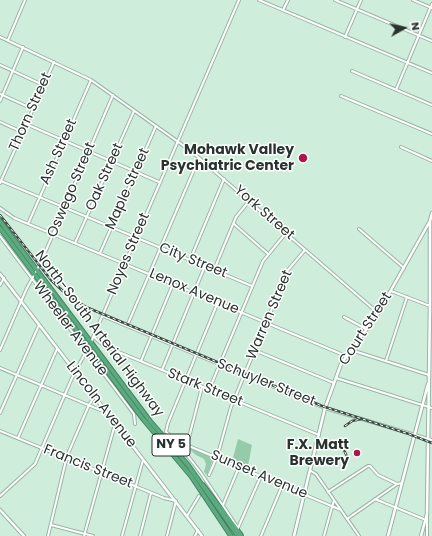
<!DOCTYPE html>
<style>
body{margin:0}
#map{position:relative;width:432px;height:536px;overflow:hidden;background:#cfeddb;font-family:Poppins,sans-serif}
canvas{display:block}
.north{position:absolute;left:384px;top:8px;width:40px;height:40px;-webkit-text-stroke:3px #fff;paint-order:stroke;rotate:82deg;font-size:11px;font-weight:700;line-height:16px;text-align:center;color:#27332c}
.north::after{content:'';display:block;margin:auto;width:14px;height:18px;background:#27332c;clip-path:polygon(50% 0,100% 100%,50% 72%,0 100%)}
</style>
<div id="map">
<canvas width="432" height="536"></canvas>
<div class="north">N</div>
</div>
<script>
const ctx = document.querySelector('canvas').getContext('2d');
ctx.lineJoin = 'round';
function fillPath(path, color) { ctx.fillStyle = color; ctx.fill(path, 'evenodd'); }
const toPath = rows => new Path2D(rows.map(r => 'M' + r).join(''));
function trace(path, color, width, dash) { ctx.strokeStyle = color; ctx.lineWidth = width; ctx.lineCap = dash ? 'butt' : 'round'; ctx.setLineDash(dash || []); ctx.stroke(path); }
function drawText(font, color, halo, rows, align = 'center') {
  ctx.font = font + ' Poppins,sans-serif'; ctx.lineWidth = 3; ctx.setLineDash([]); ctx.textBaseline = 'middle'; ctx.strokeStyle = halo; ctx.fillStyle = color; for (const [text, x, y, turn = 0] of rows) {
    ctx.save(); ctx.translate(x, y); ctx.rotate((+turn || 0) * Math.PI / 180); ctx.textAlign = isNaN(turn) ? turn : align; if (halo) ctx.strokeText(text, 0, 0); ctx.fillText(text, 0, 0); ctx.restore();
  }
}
const green = toPath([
 [238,439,252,445,248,466,232,462],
 [189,447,214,457,207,475,204,472,206,464,204,459,196,455,188,448]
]);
const street = toPath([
 [259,0,432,73],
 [335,0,432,41],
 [413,0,432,8],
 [283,10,288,0],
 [0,37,91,80,191,151,378,313],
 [345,37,361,0],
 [8,40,25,0],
 [0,65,43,85],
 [352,71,432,105],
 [396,90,432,4],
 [0,94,33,109],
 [341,96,432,134],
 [0,101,23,47],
 [0,122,22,132],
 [26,124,159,182],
 [401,147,432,161],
 [1,181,252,286],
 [0,183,54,62],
 [0,208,14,218,346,356],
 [28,224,91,80],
 [234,224,267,253],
 [359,229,404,268],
 [0,236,134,414,135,424],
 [75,243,134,111],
 [100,253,156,126],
 [190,260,224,179],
 [214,270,236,217,249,201],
 [0,285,4,278],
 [391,291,430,306],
 [218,302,168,423,166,432,177,441,341,510],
 [103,316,325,408,432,440],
 [344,317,366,329],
 [127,326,199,158],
 [94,337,104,346,319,435],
 [91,342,239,0],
 [0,350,26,290,41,262,113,95],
 [254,350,334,383],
 [351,350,429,375],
 [141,361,173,284],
 [386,361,407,297],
 [0,368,105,412],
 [162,370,205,266],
 [336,378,432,408],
 [209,390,263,261,286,233],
 [0,413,39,325],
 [0,431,164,498,176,501,167,536],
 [18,438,57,349],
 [177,442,201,473,238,528],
 [187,445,202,387],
 [311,471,316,474,359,536],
 [209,475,218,454,231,407,288,270,305,250],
 [328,492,368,466,370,466,378,475,397,484],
 [0,496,35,464,72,378,89,346],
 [375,499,426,520],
 [223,505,239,467],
 [187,516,199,496],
 [347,519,397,484,402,483],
 [51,525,93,536],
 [238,528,261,476],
 [48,536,67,456,89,405,94,397],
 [84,536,115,424],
 [122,536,143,460],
 [140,536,151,493],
 [195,536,198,530],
 [261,536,282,486],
 [324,536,334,500],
 [427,536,427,515]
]);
const secondary = toPath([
 [0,274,202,536],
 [0,510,24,536],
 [294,536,325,408,341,364,377,315,430,221],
 [388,536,428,384],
 [421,536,427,514,430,306,430,221,432,213]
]);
const highway = toPath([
 [0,221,150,421,188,465,238,536],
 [0,228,143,419,191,476,231,536],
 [203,485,241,535]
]);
const rail = toPath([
 [0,215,51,280,66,294,86,307,322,406,409,434,432,443],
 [345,426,352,421,361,419],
 [340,441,348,459]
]);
const markers = [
 [303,158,5,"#ab1749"],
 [357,453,4,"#ab1749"]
];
const shields = [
 [171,445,38]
];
const shieldNames = [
 ["NY 5",171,445]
];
const streetNames = [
 ["Thorn Street",31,112,-66],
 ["Ash Street",59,152,-66],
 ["Oak Street",105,177,-66],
 ["Maple Street",128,189,-66],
 ["Oswego Street",72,190,-67],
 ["York Street",264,213,41],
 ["Noyes Street",129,254,-67],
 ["City Street",193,261,22],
 ["Lenox Avenue",194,292,23],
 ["Warren Street",270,315,-67],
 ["Wheeler Avenue",70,329,53],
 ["Court Street",366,329,-57],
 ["North-South Arterial Highway",99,334,53],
 ["Schuyler Street",266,383,22],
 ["Stark Street",205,388,22],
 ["Lincoln Avenue",101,405,52],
 ["Francis Street",88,467,22],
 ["Sunset Avenue",259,475,23]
];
const poiNames = [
 ["Mohawk Valley",294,150],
 ["Psychiatric Center",294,166],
 ["F.X. Matt",349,445],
 ["Brewery",349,461]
];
fillPath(green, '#95cbab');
trace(street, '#98b5a4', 4);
trace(secondary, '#98b5a4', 4.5);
trace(highway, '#488263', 5.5);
trace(street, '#fff', 2);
trace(secondary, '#fff', 2.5);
trace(highway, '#5aac80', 3.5);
trace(rail, '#3d4c43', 2.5);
trace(rail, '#fff', 1, [3]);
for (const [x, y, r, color] of markers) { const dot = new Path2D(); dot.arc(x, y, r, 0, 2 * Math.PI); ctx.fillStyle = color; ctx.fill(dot); trace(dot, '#fff', 1.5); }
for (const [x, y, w] of shields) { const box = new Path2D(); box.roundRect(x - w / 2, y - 11, w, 22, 3); ctx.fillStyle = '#fff'; ctx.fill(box); trace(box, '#27332c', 1); }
drawText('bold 13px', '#27332c', null, shieldNames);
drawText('14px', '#27332c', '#fff', streetNames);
drawText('bold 14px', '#27332c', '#fff', poiNames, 'right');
</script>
